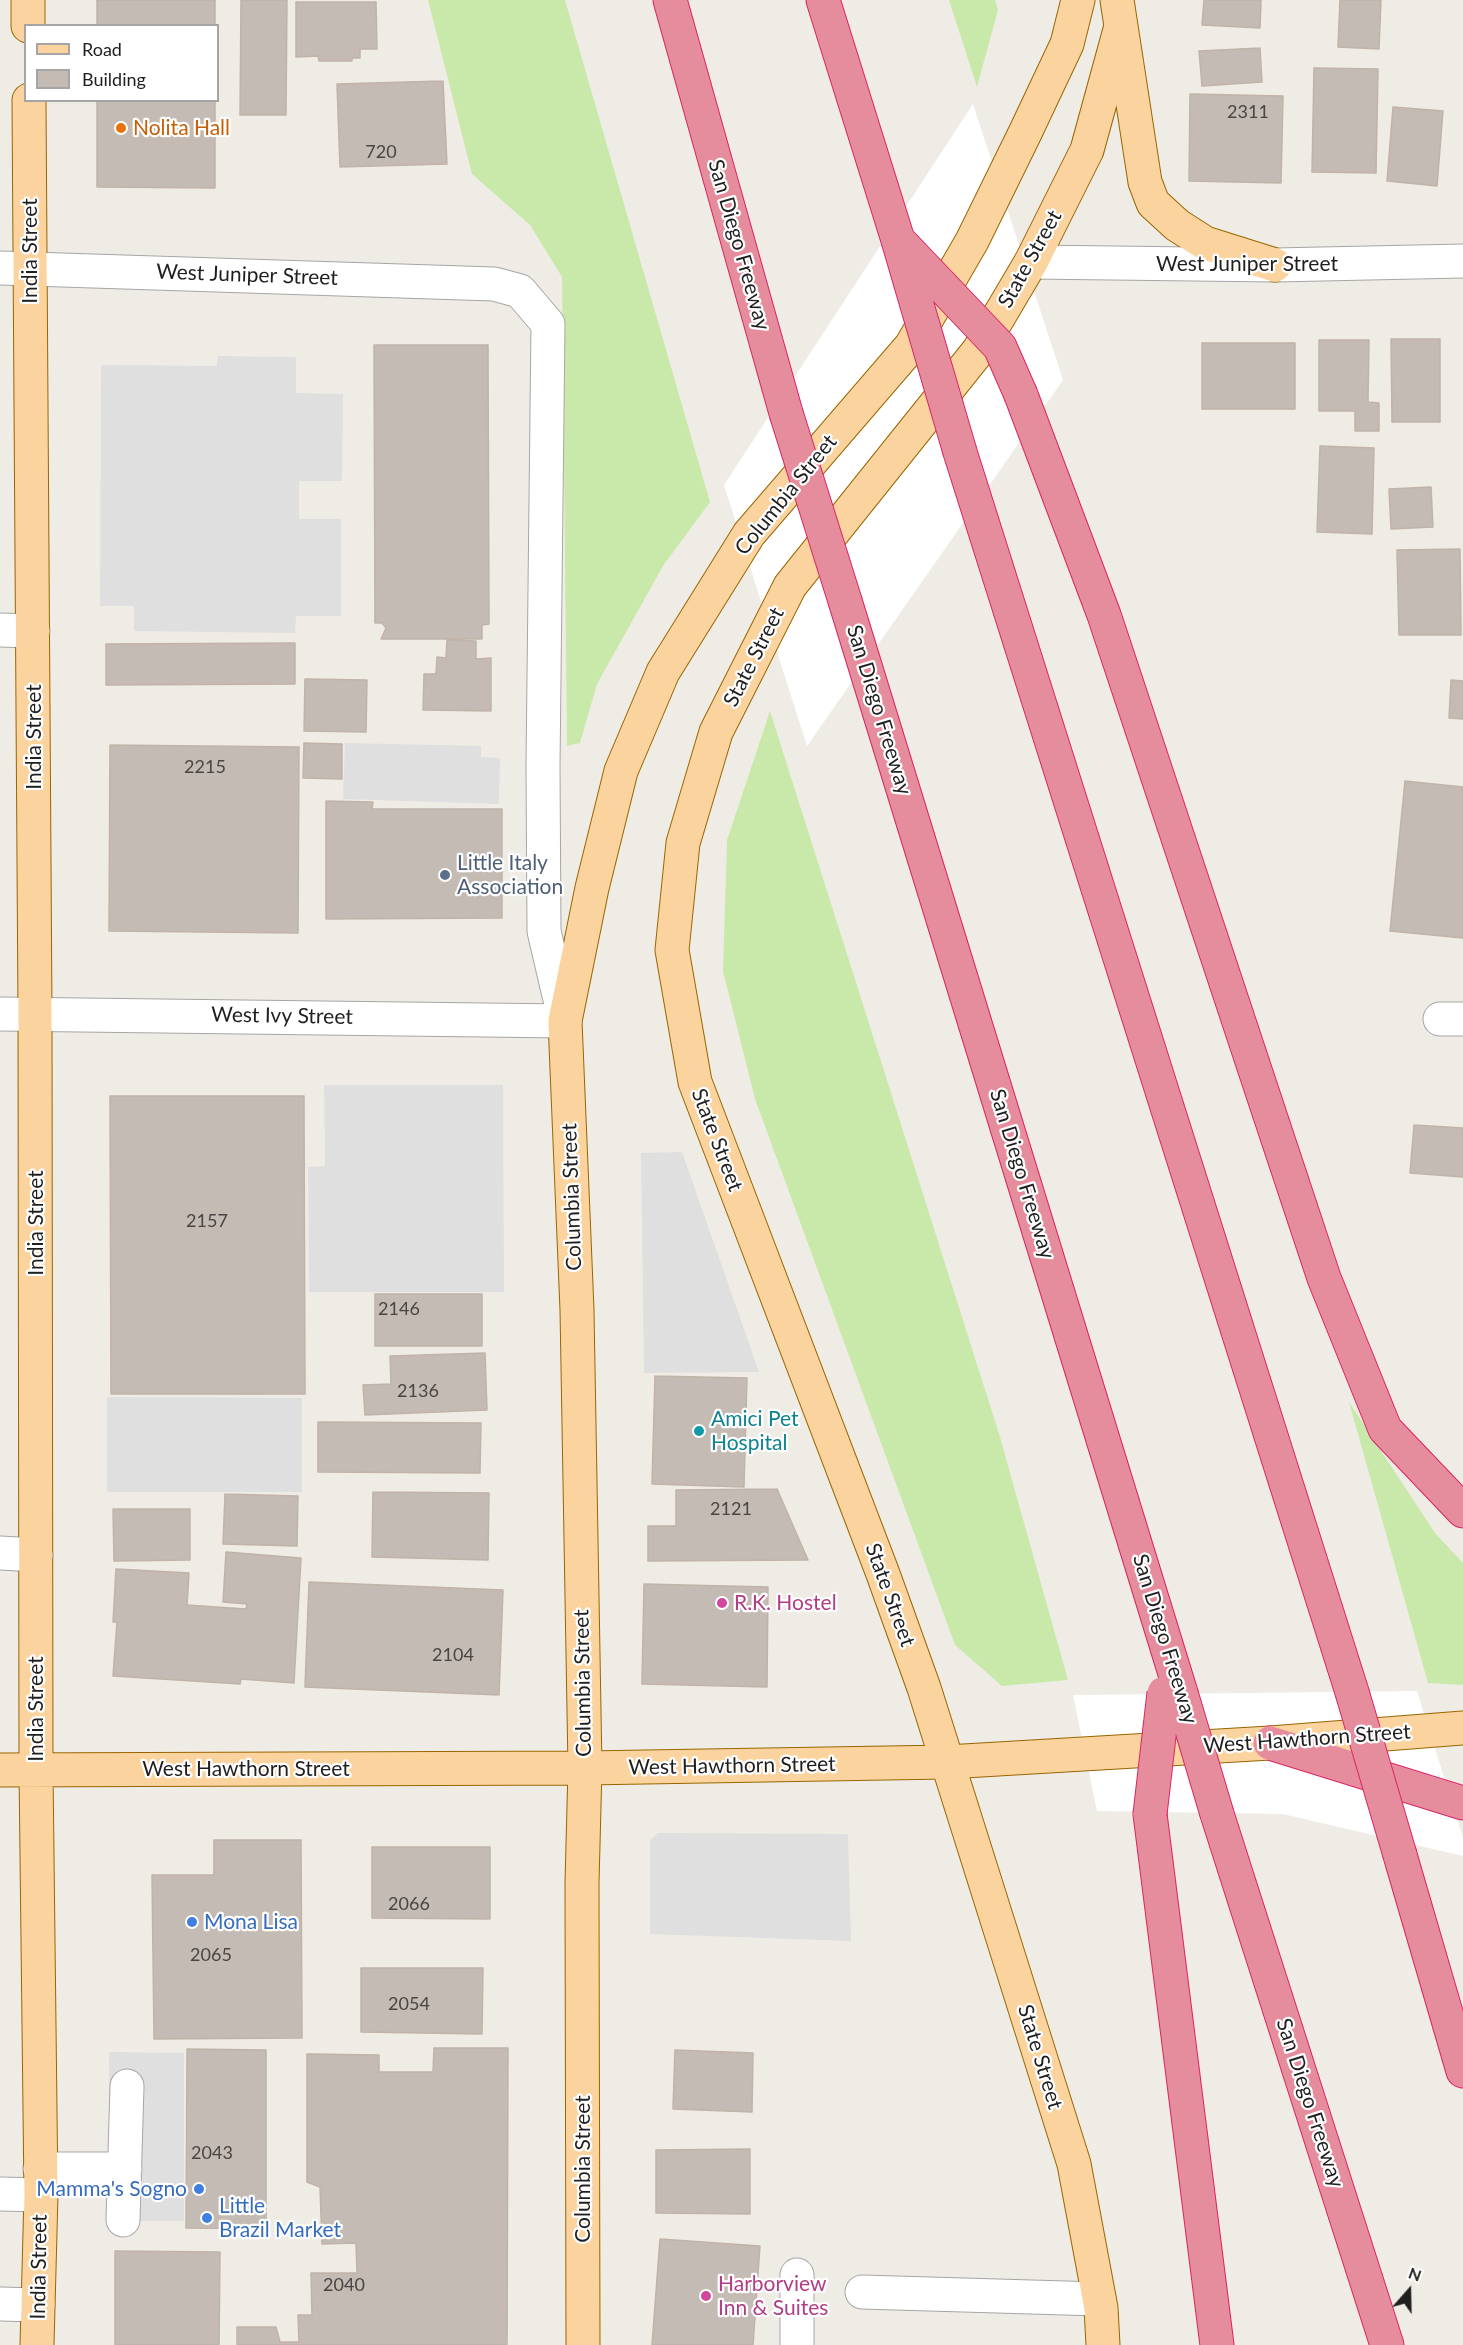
<!DOCTYPE html>
<style>
body{margin:0}
#map{position:relative;width:1463px;height:2345px;overflow:hidden;background:#efece5;font-family:Lato,sans-serif}
canvas{display:block}
.legend{position:absolute;left:24px;top:24px;width:195px;height:78px;box-sizing:border-box;background:#fff;border:2px solid #a5a5a5;margin:0;padding:8px 10px;list-style:none;font-size:18px;color:#1f1f1f}
.legend li{display:flex;align-items:center;gap:12px;height:30px}
.legend b{width:30px;border:2px solid #a5a5a5}
.north{position:absolute;left:1379px;top:2261px;width:60px;height:60px;-webkit-text-stroke:4px #fff;paint-order:stroke;rotate:20deg;font-size:16px;font-weight:700;line-height:24px;text-align:center;color:#1f1f1f}
.north::after{content:'';display:block;margin:auto;width:21px;height:27px;background:#1f1f1f;clip-path:polygon(50% 0,100% 100%,50% 72%,0 100%)}
</style>
<div id="map">
<canvas width="1463" height="2345"></canvas>
<ul class="legend">
<li><b style="height:8px;background:#fbd39e"></b>Road</li>
<li><b style="height:16px;background:#c4bbb4"></b>Building</li>
</ul>
<div class="north">N</div>
</div>
<script>
const ctx = document.querySelector('canvas').getContext('2d');
ctx.lineJoin = 'round';
function fillPath(path, color) { ctx.fillStyle = color; ctx.fill(path, 'evenodd'); }
const toPath = rows => new Path2D(rows.map(r => 'M' + r).join(''));
function trace(path, color, width, dash) { ctx.strokeStyle = color; ctx.lineWidth = width; ctx.lineCap = dash ? 'butt' : 'round'; ctx.setLineDash(dash || []); ctx.stroke(path); }
function drawText(font, color, halo, rows, align = 'center') {
  ctx.font = font + ' Lato,sans-serif'; ctx.lineWidth = 4.5; ctx.setLineDash([]); ctx.textBaseline = 'middle'; ctx.strokeStyle = halo; ctx.fillStyle = color; for (const [text, x, y, turn = 0] of rows) {
    ctx.save(); ctx.translate(x, y); ctx.rotate((+turn || 0) * Math.PI / 180); ctx.textAlign = isNaN(turn) ? turn : align; if (halo) ctx.strokeText(text, 0, 0); ctx.fillText(text, 0, 0); ctx.restore();
  }
}
const grass = toPath([
 [428,0,565,0,710,502,663,566,597,684,580,743,567,746,562,277,530,225,472,174],
 [949,0,995,0,998,10,977,87],
 [770,711,1000,1437,1068,1680,1002,1686,955,1645,755,1099,723,971,727,840],
 [1349,1402,1435,1533,1463,1563,1463,1685,1428,1683]
]);
const parking = toPath([
 [218,356,296,357,296,393,343,394,342,481,299,481,299,519,341,519,341,616,296,616,295,633,134,631,134,606,100,606,101,365,217,366],
 [345,743,481,746,481,757,500,758,499,804,343,799],
 [324,1085,503,1085,504,1292,309,1292,308,1167,325,1166],
 [682,1152,759,1372,644,1373,641,1153],
 [107,1397,302,1398,302,1492,107,1492],
 [658,1833,848,1834,851,1941,650,1934,650,1840],
 [109,2052,184,2053,184,2221,110,2221]
]);
const pier = toPath([
 [973,104,1063,380,807,746,724,485],
 [1417,1691,1463,1838,1463,1856,1283,1814,1097,1811,1073,1695]
]);
const building = toPath([
 [97,0,215,0,215,26,97,26,97,0],
 [241,0,287,0,286,115,240,115,241,0],
 [1204,0,1261,0,1260,28,1202,25,1204,0],
 [1340,0,1381,0,1379,49,1338,47,1340,0],
 [296,2,376,2,377,49,360,49,360,58,352,58,352,61,319,61,318,56,296,57,296,2],
 [1260,48,1262,82,1202,86,1199,51,1260,48],
 [1314,68,1378,69,1376,173,1312,172,1314,68],
 [443,81,447,164,340,167,337,84,443,81],
 [1190,94,1283,96,1281,183,1189,181,1190,94],
 [97,100,215,100,215,188,97,187,97,100],
 [1393,107,1443,111,1437,186,1387,181,1393,107],
 [1391,339,1440,339,1440,422,1392,422,1391,339],
 [1319,340,1369,340,1368,402,1379,403,1379,431,1355,431,1355,411,1319,411,1319,340],
 [1202,343,1295,343,1295,409,1202,409,1202,343],
 [374,345,488,345,489,624,482,625,482,639,381,639,386,628,382,623,375,623,374,345],
 [1320,446,1374,448,1372,534,1317,532,1320,446],
 [1431,487,1433,527,1391,529,1389,489,1431,487],
 [1460,549,1461,635,1399,635,1397,550,1460,549],
 [447,640,476,641,476,659,491,658,491,711,423,710,424,674,436,674,437,657,446,658,447,640],
 [295,643,295,684,106,685,106,644,295,643],
 [305,679,367,680,366,732,304,731,305,679],
 [1451,680,1463,681,1463,719,1449,718,1451,680],
 [304,743,342,744,342,779,303,778,304,743],
 [110,745,299,747,298,933,109,931,110,745],
 [1405,781,1463,787,1463,938,1390,931,1405,781],
 [326,801,373,802,372,809,502,809,502,918,326,919,326,801],
 [110,1096,304,1096,305,1394,111,1394,110,1096],
 [1414,1125,1463,1128,1463,1177,1410,1173,1414,1125],
 [375,1294,482,1294,482,1346,375,1346,375,1294],
 [485,1353,487,1410,365,1415,363,1385,391,1384,390,1356,485,1353],
 [655,1376,747,1378,744,1487,652,1484,655,1376],
 [318,1422,481,1423,480,1473,318,1472,318,1422],
 [777,1489,808,1560,648,1561,648,1526,676,1526,676,1490,777,1489],
 [373,1492,489,1493,488,1560,372,1557,373,1492],
 [225,1494,298,1496,297,1546,223,1544,225,1494],
 [113,1509,190,1509,190,1560,114,1561,113,1509],
 [226,1552,301,1558,294,1683,241,1679,240,1684,113,1676,117,1622,113,1622,116,1569,189,1573,187,1605,246,1609,247,1604,223,1602,226,1552],
 [309,1582,503,1590,499,1695,305,1687,309,1582],
 [644,1584,768,1587,767,1687,642,1684,644,1584],
 [214,1840,301,1840,302,2038,154,2039,152,1875,214,1875,214,1840],
 [372,1847,490,1847,490,1919,372,1918,372,1847],
 [361,1968,483,1968,482,2034,361,2032,361,1968],
 [434,2048,508,2048,507,2345,237,2345,237,2327,276,2327,280,2342,299,2342,298,2315,312,2315,311,2273,357,2273,356,2243,322,2244,320,2187,307,2182,307,2054,379,2055,379,2072,433,2072,434,2048],
 [187,2049,266,2050,266,2229,186,2228,187,2049],
 [675,2050,753,2053,752,2112,673,2109,675,2050],
 [750,2149,750,2214,656,2213,656,2150,750,2149],
 [660,2239,760,2246,753,2345,652,2345,660,2239],
 [115,2251,220,2252,219,2345,115,2345,115,2251]
]);
const minor = toPath([
 [1031,262,1275,265,1463,261],
 [0,268,494,284,520,291,548,324,543,766,544,931,565,1021,0,1014],
 [0,630,33,631],
 [1440,1019,1463,1019],
 [0,1553,36,1555],
 [40,2169,125,2169],
 [0,2194,41,2195],
 [123,2220,127,2086],
 [797,2275,797,2345],
 [862,2292,1099,2299],
 [0,2304,38,2305]
]);
const major = toPath([
 [28,0,28,26],
 [1117,0,1145,182,1153,203,1177,225,1205,243,1275,265],
 [29,100,35,1013,36,1770,41,2195,37,2345],
 [0,1770,585,1768,947,1762,1270,1743,1463,1728],
 [583,2345,582,1883,585,1768,577,1310,565,1021,592,888,621,771,663,672,749,534,911,346,972,241,1025,133,1067,44,1078,0],
 [1103,2345,1101,2308,1074,2164,924,1688,883,1574,695,1082,672,950,683,843,716,732,790,586,979,350,1031,262,1087,150,1121,26]
]);
const highway = toPath([
 [670,0,786,413],
 [823,0,898,240],
 [1021,395,1104,615,1324,1278,1385,1429,1463,1511],
 [960,452,1352,1692],
 [846,604,1181,1693],
 [1270,1743,1463,1803],
 [1150,1814,1217,2345],
 [1217,1814,1387,2345],
 [1400,1855,1463,2071]
]);
const highwayBridge = toPath([
 [898,240,960,452],
 [901,243,1000,347,1021,395],
 [786,413,846,604],
 [1352,1692,1400,1855],
 [1181,1693,1217,1814],
 [1150,1814,1164,1693]
]);
const markers = [
 [121,128,6,"#e8710a"],
 [445,875,6,"#5c6f8a"],
 [699,1431,6,"#0f9aa8"],
 [722,1603,6,"#d1479c"],
 [192,1922,6,"#3f7fe0"],
 [199,2189,6,"#3f7fe0"],
 [207,2218,6,"#3f7fe0"],
 [706,2296,6,"#d1479c"]
];
const numberNames = [
 ["2311",1248,112],
 ["720",381,152],
 ["2215",205,767],
 ["2157",207,1221],
 ["2146",399,1309],
 ["2136",418,1391],
 ["2121",731,1509],
 ["2104",453,1655],
 ["2066",409,1904],
 ["2065",211,1955],
 ["2054",409,2004],
 ["2043",212,2153],
 ["2040",344,2285]
];
const foodNames = [
 ["Nolita Hall",133,128]
];
const streetNames = [
 ["San Diego Freeway",739,245,74],
 ["India Street",30,251,-90],
 ["State Street",1030,259,-61],
 ["West Juniper Street",1247,264],
 ["West Juniper Street",247,275,2],
 ["Columbia Street",786,495,-51],
 ["State Street",754,657,-63],
 ["San Diego Freeway",879,710,73],
 ["India Street",34,737,-90],
 ["West Ivy Street",282,1016,1],
 ["State Street",717,1140,69],
 ["San Diego Freeway",1022,1174,73],
 ["Columbia Street",572,1197,-92],
 ["India Street",36,1223,-90],
 ["State Street",890,1595,70],
 ["San Diego Freeway",1165,1639,73],
 ["Columbia Street",583,1683,-91],
 ["India Street",36,1709,-90],
 ["West Hawthorn Street",1307,1739,-4],
 ["West Hawthorn Street",732,1766,-1],
 ["West Hawthorn Street",246,1769],
 ["State Street",1040,2057,73],
 ["San Diego Freeway",1310,2103,72],
 ["Columbia Street",583,2169,-90],
 ["India Street",39,2267,-89]
];
const serviceNames = [
 ["Little Italy",457,863],
 ["Association",457,887]
];
const cultureNames = [
 ["Amici Pet",711,1419],
 ["Hospital",711,1443]
];
const hotelNames = [
 ["R.K. Hostel",734,1603],
 ["Harborview",718,2284],
 ["Inn & Suites",718,2308]
];
const shopNames = [
 ["Mona Lisa",204,1922],
 ["Mamma's Sogno",187,2189,"right"],
 ["Little",219,2206],
 ["Brazil Market",219,2230]
];
fillPath(grass, '#c9e9ab');
fillPath(parking, '#dfdfdf');
fillPath(pier, '#fff');
fillPath(building, '#c4bbb4');
trace(building, '#c1b3a7', 1.5);
trace(minor, '#a6a6a6', 35);
trace(major, '#986601', 35);
trace(highway, '#da2563', 35);
trace(minor, '#fff', 33);
trace(major, '#fbd39e', 33);
trace(highway, '#e68d9d', 33);
trace(highwayBridge, '#da2563', 35, []);
trace(highwayBridge, '#e68d9d', 33);
for (const [x, y, r, color] of markers) { const dot = new Path2D(); dot.arc(x, y, r, 0, 2 * Math.PI); ctx.fillStyle = color; ctx.fill(dot); trace(dot, '#fff', 2); }
drawText('18px', '#484644', null, numberNames);
drawText('21px', '#c56008', '#fff', foodNames, 'left');
drawText('21px', '#1f1f1f', '#fff', streetNames);
drawText('21px', '#4e5e75', '#fff', serviceNames, 'left');
drawText('21px', '#0d838f', '#fff', cultureNames, 'left');
drawText('21px', '#b23c85', '#fff', hotelNames, 'left');
drawText('21px', '#366cbe', '#fff', shopNames, 'left');
</script>
